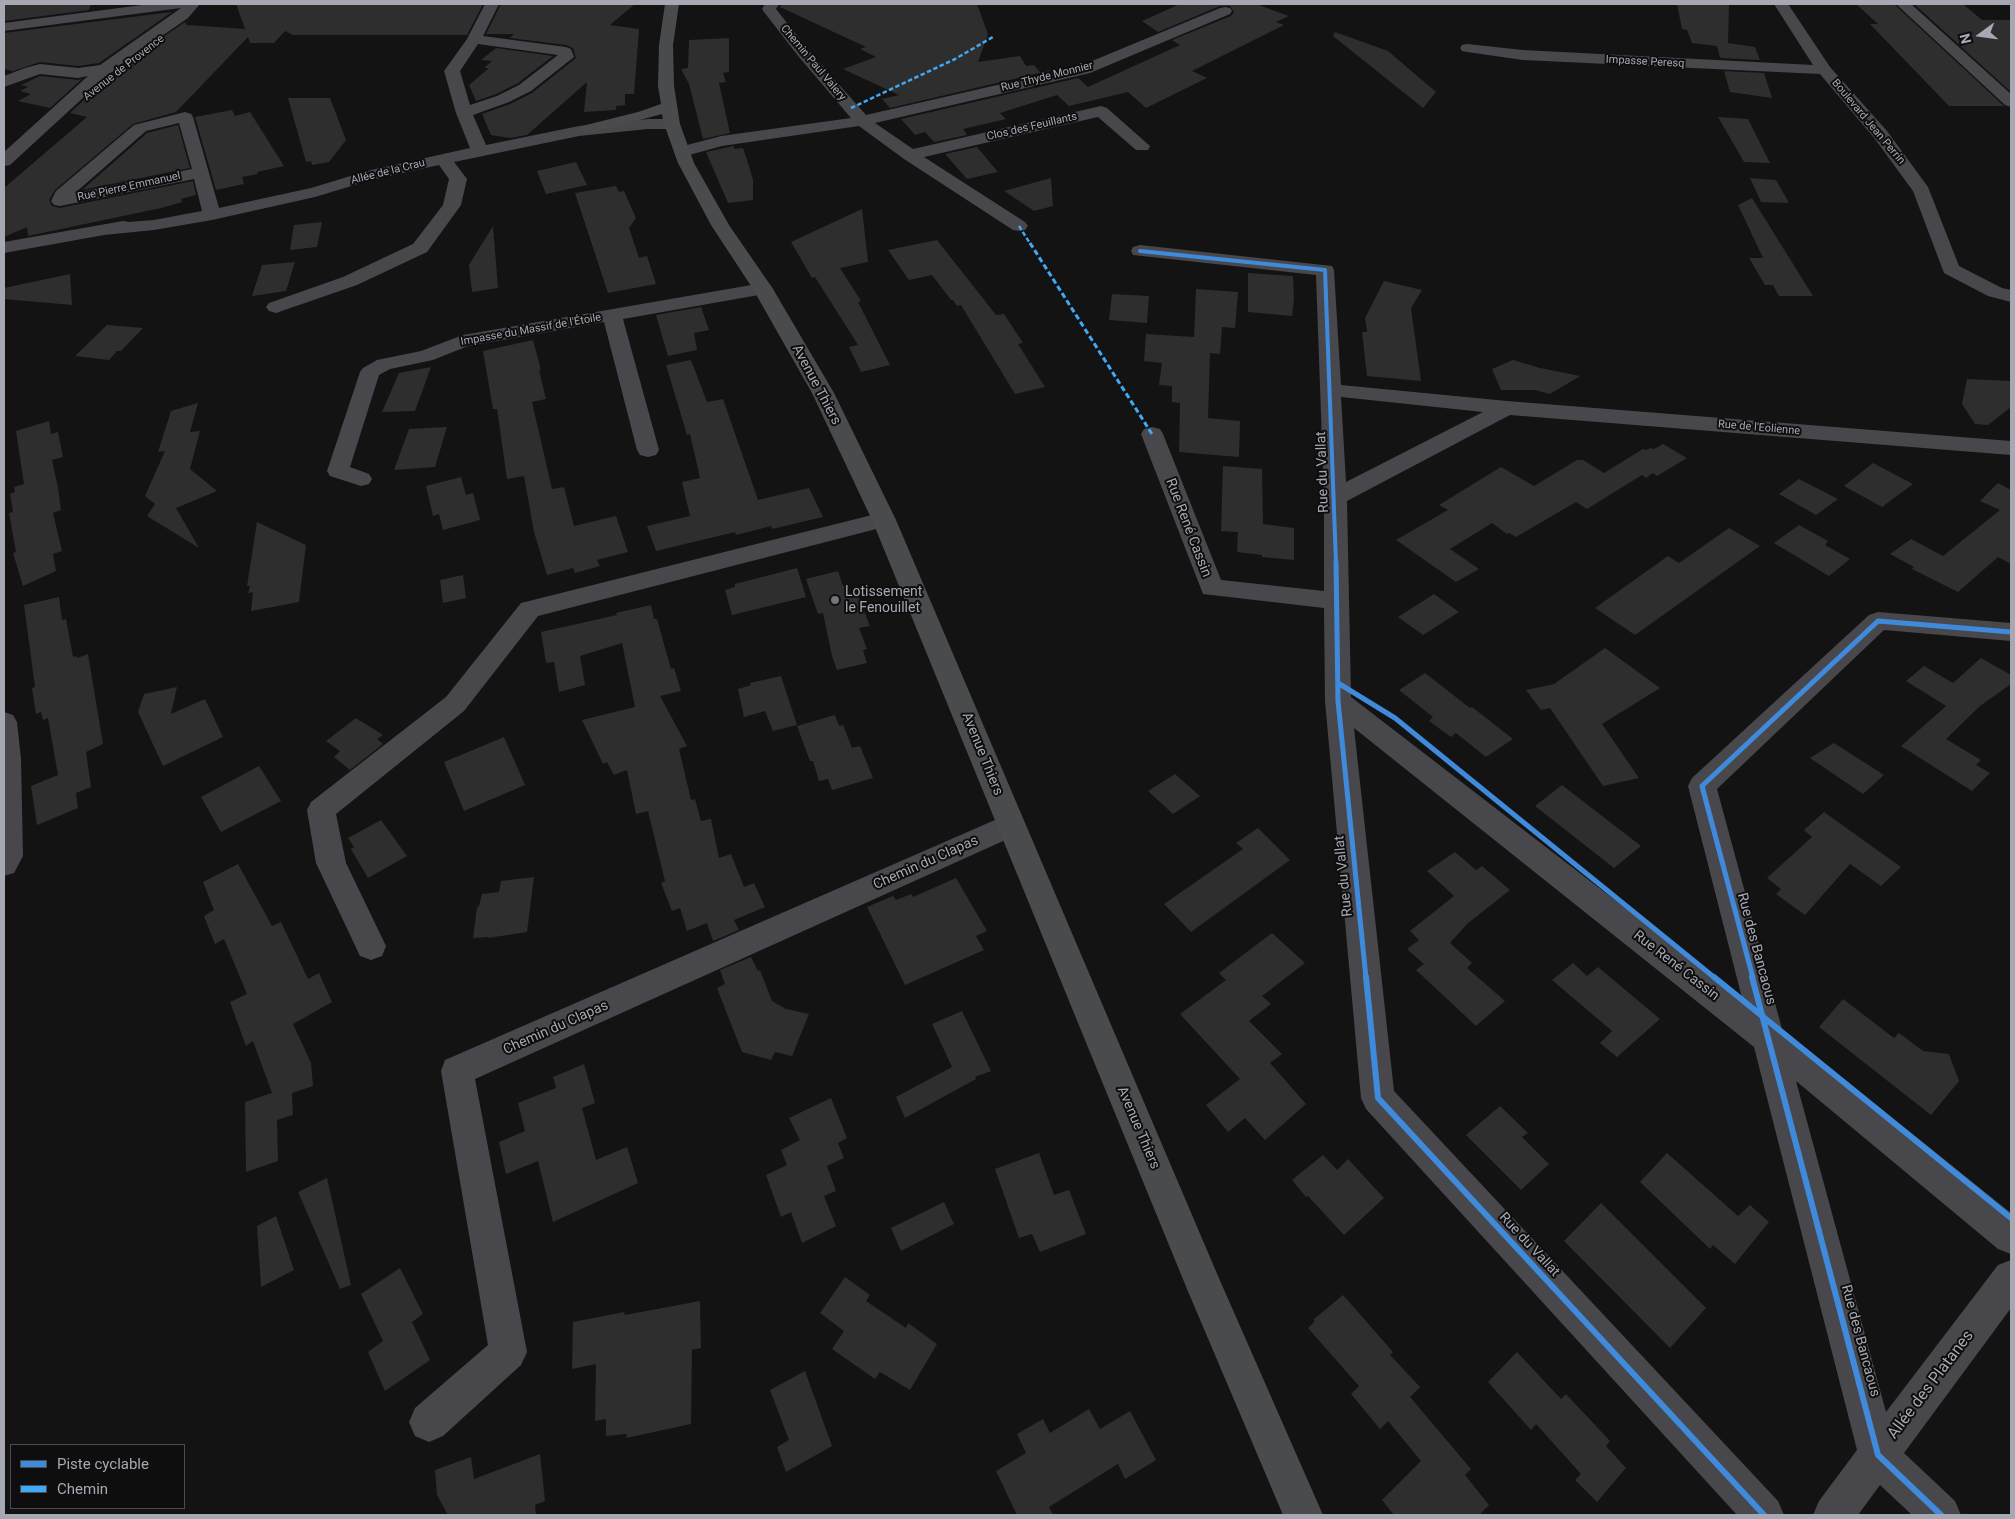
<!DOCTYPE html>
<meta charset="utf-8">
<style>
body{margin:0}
#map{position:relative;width:2015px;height:1519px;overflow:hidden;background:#131313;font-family:Roboto,sans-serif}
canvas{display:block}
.frame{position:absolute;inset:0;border:5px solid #a6a9b3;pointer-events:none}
.legend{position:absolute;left:10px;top:1444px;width:175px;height:65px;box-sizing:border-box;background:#0e0e0f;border:1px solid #4b4c51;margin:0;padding:6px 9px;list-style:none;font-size:15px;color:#a6a9b3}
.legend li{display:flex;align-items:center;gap:10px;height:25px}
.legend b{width:25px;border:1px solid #4b4c51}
.north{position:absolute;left:1955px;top:10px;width:50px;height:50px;-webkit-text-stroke:4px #0e0e0f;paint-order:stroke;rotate:256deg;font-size:14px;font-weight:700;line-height:20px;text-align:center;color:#a6a9b3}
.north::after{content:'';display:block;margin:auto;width:18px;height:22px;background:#a6a9b3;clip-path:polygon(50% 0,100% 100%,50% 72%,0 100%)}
</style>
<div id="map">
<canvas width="2015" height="1519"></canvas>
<div class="frame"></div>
<ul class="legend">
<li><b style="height:6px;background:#408adc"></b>Piste cyclable</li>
<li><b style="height:6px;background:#3fa9f5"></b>Chemin</li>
</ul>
<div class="north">N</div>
</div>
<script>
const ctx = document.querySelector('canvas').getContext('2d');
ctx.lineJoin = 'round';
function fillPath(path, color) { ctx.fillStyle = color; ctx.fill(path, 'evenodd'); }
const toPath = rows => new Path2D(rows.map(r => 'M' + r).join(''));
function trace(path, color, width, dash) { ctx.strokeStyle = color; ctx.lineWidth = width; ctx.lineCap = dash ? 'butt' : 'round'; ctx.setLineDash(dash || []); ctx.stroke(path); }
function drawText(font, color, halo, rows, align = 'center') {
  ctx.font = font + ' Roboto,sans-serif'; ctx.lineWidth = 4; ctx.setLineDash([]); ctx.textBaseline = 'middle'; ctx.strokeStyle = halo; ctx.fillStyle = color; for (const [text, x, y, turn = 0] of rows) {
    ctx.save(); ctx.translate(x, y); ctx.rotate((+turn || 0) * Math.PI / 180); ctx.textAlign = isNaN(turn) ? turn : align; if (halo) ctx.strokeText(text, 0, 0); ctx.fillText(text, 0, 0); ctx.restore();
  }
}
const building = toPath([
 [4,4,91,4,89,10,4,21],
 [236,4,483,4,467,35,293,35,285,31,274,43,250,43,248,37,176,112,133,124,55,190,49,200,52,206,60,208,193,181,196,195,181,199,182,202,161,208,28,236,27,227,4,237,4,188,87,117,70,113,118,68,185,22,187,25,245,29],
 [501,4,635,4,610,25,639,29,634,94,625,94,625,105,616,106,616,110,584,112,587,82,527,135,510,138,491,135,482,114,510,104,532,93,576,58,573,48,566,45,510,38,514,34,486,34],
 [781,4,977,4,988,34,978,62,1020,56,1026,66,1034,65,1040,72,1065,67,890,108,882,99,899,95,843,69,876,57,860,49,866,47,780,7],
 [1180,4,1256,4,1289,16,1276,22,1284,25,1192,71,1207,78,1146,108,1128,92,1069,106,1057,95,1000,113,1006,119,963,129,967,135,934,142,925,132,915,135,901,119,1078,78,1088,87,1180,45,1172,40,1231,16,1234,12,1230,6,1220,6,1158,32,1142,21],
 [1677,4,1729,4,1728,43,1755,47,1760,60,1720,58,1717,46,1692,43,1687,30,1682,29],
 [1856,4,1894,4,2004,106,1949,106,1870,24,1878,24],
 [1914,4,1963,4,1982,20,2011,20,2011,92],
 [172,12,99,63,78,66,40,62,10,72,12,71,4,69,4,33],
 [1335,32,1388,51,1436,92,1423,108,1333,36],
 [729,38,729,72,723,73,726,82,719,83,730,133,703,139,689,84,681,69,688,68,689,40],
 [496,48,553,56,518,83,496,94,476,101,469,85,489,68,484,68,492,61,481,60],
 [1724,71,1764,73,1772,98,1730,92],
 [40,76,78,80,82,79,50,108,18,101,31,94,20,91,28,87,21,85],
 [288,98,330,98,346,140,329,162,312,165,311,161,306,162],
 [232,110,235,116,250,112,284,166,257,172,258,174,242,177,244,184,216,190,195,117],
 [1718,117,1748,119,1770,163,1744,162],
 [178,125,190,168,82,190,147,133],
 [734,146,734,149,743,148,749,166,753,180,753,200,728,203,706,152],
 [977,147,998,172,967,179,945,154],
 [576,162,587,185,546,194,537,171],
 [1051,178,1053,206,1034,211,1004,191],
 [1750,178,1776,180,1789,203,1761,202],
 [616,186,619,192,624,191,636,218,629,228,639,258,647,256,656,284,608,293,575,193],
 [1752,198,1813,296,1779,296,1773,285,1765,285,1749,258,1763,258,1738,205],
 [862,209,868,262,840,268,861,301,858,302,890,365,861,372,849,347,858,345,815,277,812,278,791,242],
 [322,222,317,247,290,250,294,225],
 [493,226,498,288,472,292,469,265],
 [937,240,996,315,1004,314,1023,343,1018,344,1045,387,1015,394,961,305,957,306,953,300,951,300,932,275,909,280,888,250],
 [295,262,286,291,252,296,262,265],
 [1248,273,1293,276,1294,299,1292,316,1248,312],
 [70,274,72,305,4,299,4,288],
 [1384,281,1422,290,1411,308,1421,381,1367,376,1362,332,1367,332,1365,318],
 [1196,289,1238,292,1235,328,1222,327,1220,354,1210,353,1208,418,1240,421,1239,457,1179,452,1180,403,1172,402,1172,386,1159,385,1162,363,1144,361,1146,334,1194,337],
 [1112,294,1149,296,1147,323,1109,320],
 [701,307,709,330,694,333,697,350,668,356,656,315],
 [107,325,143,328,121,351,117,351,109,360,75,356],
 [533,340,541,370,539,370,546,399,532,402,552,489,564,487,574,526,616,516,628,552,597,560,600,566,575,573,573,568,547,575,534,532,524,476,507,479,497,409,493,409,483,351],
 [691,360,707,402,723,399,758,500,809,488,823,517,772,529,771,526,736,535,735,532,656,551,647,526,690,516,682,482,700,478,690,434,687,435,666,365],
 [1513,360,1540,368,1580,376,1550,394,1535,390,1501,390,1492,369],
 [431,367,415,411,382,412,399,373],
 [1967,379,2011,381,2011,407,1988,425,1975,424,1962,404],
 [198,403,190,432,200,431,190,469,217,491,176,508,199,548,147,516,155,504,145,496,165,451,158,452,171,411],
 [49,421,51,434,58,432,63,457,52,460,58,488,61,510,53,513,62,551,53,554,56,571,23,586,13,553,16,552,9,513,13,512,10,494,15,492,14,487,24,484,16,431],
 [447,427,435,467,394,470,409,429],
 [1663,444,1687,458,1657,476,1653,473,1646,478,1642,475,1587,509,1576,502,1516,537,1509,533,1507,534,1492,523,1450,549,1479,569,1456,582,1396,540,1448,510,1439,505,1501,467,1534,486,1577,460,1583,460,1604,473,1643,449,1646,450,1651,448,1654,449],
 [1873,463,1913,484,1882,507,1844,486],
 [1223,466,1262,469,1263,524,1294,528,1294,560,1262,557,1262,555,1237,552,1238,532,1221,531],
 [461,477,466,495,473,493,480,520,443,530,439,514,433,516,426,486],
 [1799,479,1838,499,1816,515,1779,494],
 [1998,483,2011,490,2011,564,1998,557,1958,592,1912,569,1914,567,1890,554,1911,539,1943,556,2000,510,1980,501],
 [257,522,306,545,299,602,251,611,253,592,248,593,250,586,247,586],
 [1799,525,1828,541,1825,545,1850,559,1829,576,1774,543],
 [1729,528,1760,546,1635,635,1595,608,1668,556,1679,563],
 [797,568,806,597,732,615,725,590,735,587,735,584],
 [838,571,843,586,847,584,850,593,856,591,870,626,859,628,867,649,863,650,867,663,837,670,832,656,823,613,818,614,806,579],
 [463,575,466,598,443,603,440,580],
 [1434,594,1459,612,1423,635,1398,617],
 [59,597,62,620,66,619,73,657,76,656,77,658,88,654,103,744,86,752,91,787,76,793,78,808,37,825,31,786,58,775,48,718,43,720,41,712,36,714,32,688,35,687,24,605],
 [651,605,654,619,657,619,671,669,674,668,681,691,660,696,687,746,679,749,691,800,695,799,701,821,711,819,719,858,731,854,744,887,754,883,765,907,734,920,739,930,713,941,707,923,687,931,680,908,672,911,661,883,665,881,648,811,636,814,627,770,614,775,607,762,603,764,582,720,635,707,622,643,580,656,585,685,559,692,554,662,546,663,541,632,617,615,616,613],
 [1605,648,1660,688,1602,724,1639,778,1603,786,1550,708,1541,710,1526,690,1554,684],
 [1981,658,2011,675,2011,684,1980,706,1946,739,1981,760,1976,765,1990,773,1972,791,1901,746,1946,706,1906,681,1924,666,1953,683],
 [1425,673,1470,708,1472,707,1513,739,1486,757,1456,733,1451,737,1429,721,1433,717,1399,690],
 [781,676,797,725,773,731,765,711,744,717,738,689,751,685,750,683],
 [177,687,171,714,205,699,223,737,163,766,138,712,144,694],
 [835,715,839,726,843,725,852,748,860,746,873,778,832,790,828,779,819,781,813,761,810,761,797,726],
 [356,718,383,735,377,739,383,744,350,770,334,757,340,751,326,741],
 [504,737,525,785,464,811,444,762],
 [1834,743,1884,775,1863,794,1810,758],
 [259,766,281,801,221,832,201,797],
 [1175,774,1200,796,1173,814,1148,791],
 [1562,785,1641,846,1614,868,1535,806],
 [1824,812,1901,867,1881,886,1850,864,1805,915,1776,894,1781,889,1767,878,1812,837,1804,830],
 [381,820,407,856,368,878,351,849,354,847,348,838],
 [1258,828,1290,860,1191,932,1164,904,1243,849,1236,843],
 [1455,852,1476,870,1482,866,1510,890,1467,924,1450,943,1472,963,1467,968,1505,1001,1476,1026,1416,970,1424,964,1407,949,1419,940,1410,931,1454,896,1427,871],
 [238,864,272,926,281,922,308,979,319,973,332,1002,293,1024,311,1063,313,1086,292,1093,293,1115,277,1120,278,1161,246,1172,245,1102,272,1093,253,1041,246,1046,230,1002,247,994,224,939,215,944,204,916,214,910,203,882],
 [534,877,527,932,488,938,488,937,473,938,477,907,479,906,482,894,499,892,501,881],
 [956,878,987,931,976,936,984,950,905,985,867,907,893,896,896,900,911,894,913,897],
 [1272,933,1305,963,1262,996,1271,1004,1249,1021,1282,1054,1270,1063,1306,1104,1265,1140,1245,1118,1228,1132,1206,1105,1240,1079,1180,1014,1226,980,1219,973],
 [751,957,758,971,760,970,772,1001,786,1009,809,1014,792,1056,775,1052,771,1060,742,1052,717,988,725,984,720,970],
 [1573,963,1587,976,1598,967,1660,1019,1617,1057,1600,1043,1612,1031,1552,980],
 [1843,999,1894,1038,1899,1033,1923,1051,1949,1054,1959,1081,1931,1115,1819,1027],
 [962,1011,991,1071,975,1077,976,1079,905,1118,896,1097,952,1067,932,1024],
 [584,1064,595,1103,582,1108,596,1160,627,1147,638,1183,553,1222,538,1161,506,1174,499,1142,525,1131,518,1103,556,1088,553,1077],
 [831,1098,847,1138,838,1143,844,1158,827,1166,836,1191,824,1196,836,1226,802,1243,791,1212,781,1217,766,1175,787,1165,781,1150,800,1140,789,1118],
 [1500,1106,1528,1133,1522,1137,1549,1164,1521,1190,1466,1135],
 [1039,1153,1054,1195,1069,1190,1086,1234,1040,1252,1032,1234,1019,1238,995,1169],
 [1667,1153,1738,1216,1750,1205,1769,1222,1735,1264,1713,1245,1710,1249,1640,1182],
 [1323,1155,1337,1170,1348,1159,1384,1198,1344,1235,1308,1196,1306,1197,1292,1180],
 [327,1178,351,1285,340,1289,298,1192],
 [944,1202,954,1224,901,1251,891,1228],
 [1601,1203,1706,1308,1670,1348,1564,1241],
 [276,1216,294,1270,261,1287,257,1226],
 [400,1268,423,1314,412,1322,430,1360,385,1391,368,1352,383,1341,361,1294],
 [845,1277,870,1295,866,1301,906,1328,908,1323,937,1344,910,1390,880,1372,875,1379,832,1349,844,1331,820,1313],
 [1343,1295,1393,1352,1390,1355,1420,1387,1410,1397,1471,1469,1465,1475,1489,1505,1479,1515,1394,1515,1382,1500,1421,1461,1388,1421,1380,1429,1351,1394,1359,1386,1308,1328,1315,1321,1313,1320],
 [700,1301,701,1348,692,1350,691,1424,626,1438,627,1434,606,1436,606,1419,595,1421,596,1364,572,1369,573,1322,624,1312,625,1315],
 [1517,1352,1561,1399,1566,1394,1610,1441,1606,1446,1626,1468,1597,1502,1575,1480,1581,1474,1536,1424,1531,1430,1488,1382],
 [805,1371,832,1446,786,1472,777,1447,789,1440,770,1390],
 [1089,1409,1100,1429,1130,1411,1156,1460,1125,1479,1118,1464,1049,1507,1053,1515,1017,1515,996,1471,1026,1453,1017,1434,1043,1419,1050,1433],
 [540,1454,545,1501,535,1505,536,1515,448,1515,437,1495,435,1470,471,1457,474,1479]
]);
const minor = toPath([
 [150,4,200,4,188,18,117,67,115,71,110,73,10,165,4,166,4,152,88,76,78,78,40,74,4,87,4,76,25,68,40,64,78,68,100,65,181,8,4,31,4,23,150,4],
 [485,4,499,4,483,36,566,47,571,49,574,57,531,91,509,102,473,115,486,145,579,126,648,119,672,119,678,121,680,124,678,127,672,129,648,129,579,136,454,162,467,179,461,205,427,252,357,285,276,313,269,311,266,307,269,303,343,277,413,244,443,205,449,179,439,165,371,180,315,197,212,220,154,230,104,235,4,253,4,242,123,221,129,222,154,220,202,211,194,179,60,206,54,205,51,201,56,191,134,125,185,112,191,114,193,117,219,208,311,188,367,171,470,148,456,113,444,71,467,39,485,4],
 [478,44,558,55,519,85,497,96,470,105,460,71,478,44],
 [179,123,192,169,75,193,146,131,179,123],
 [765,4,779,4,776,9,809,51,866,115,1080,66,1220,8,1225,7,1230,8,1232,11,1230,14,1090,73,875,123,913,149,1101,106,1107,108,1150,146,1148,150,1136,150,1098,117,924,157,1025,222,1028,226,1025,230,1019,231,1013,230,904,159,859,126,722,146,682,157,676,156,674,152,676,148,721,136,851,118,799,57,764,12,762,9,765,4],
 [1774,4,1788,4,1830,67,1887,131,1928,187,1959,266,2002,288,2011,290,2011,302,1988,296,1944,273,1913,191,1875,139,1820,74,1523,60,1467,52,1462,51,1460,48,1462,45,1467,44,1523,50,1813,65,1774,4],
 [1896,4,1911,4,2011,94,2011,107,2005,105,1896,4],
 [1140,245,1332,266,1334,270,1341,385,1507,401,2011,441,2011,455,1510,415,1347,501,1351,697,1742,998,1688,786,1692,778,1869,615,1878,612,2011,623,2011,641,1884,630,1717,789,1782,1029,2011,1213,2011,1254,1998,1249,1796,1081,1886,1412,1998,1265,2011,1260,2011,1308,1904,1453,1955,1501,1961,1515,1912,1515,1880,1485,1858,1515,1813,1515,1819,1501,1857,1450,1754,1047,1354,728,1394,1091,1778,1501,1784,1515,1737,1515,1366,1109,1361,1098,1325,701,1324,608,1203,594,1141,434,1144,429,1152,427,1160,429,1163,434,1221,580,1324,591,1324,497,1316,275,1133,255,1131,251,1133,247,1140,245],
 [1341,397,1483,412,1346,482,1341,397],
 [763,283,770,285,773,289,770,293,623,319,659,450,656,455,648,457,640,455,637,450,604,322,468,346,433,360,390,369,379,375,350,467,369,474,372,479,369,484,361,486,330,476,327,471,360,372,363,368,377,360,421,351,463,335,763,283],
 [884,512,892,515,896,520,892,525,538,616,464,711,336,814,346,863,386,946,382,956,371,960,360,956,316,863,307,810,311,802,446,697,521,603,884,512],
 [4,712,13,715,17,722,21,759,23,856,14,873,4,876,4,712],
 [1011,813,1021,817,1025,825,1021,833,475,1079,527,1352,521,1365,443,1436,429,1442,415,1436,409,1422,415,1408,488,1345,441,1071,445,1060,1011,813]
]);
const major = toPath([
 [665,4,679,4,673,45,674,86,680,124,694,163,729,225,773,289,834,393,896,520,1218,1276,1323,1515,1283,1515,1187,1289,872,520,812,393,753,289,711,225,678,163,664,124,662,114,588,134,582,132,580,129,582,126,638,112,661,104,658,86,659,45,665,4]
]);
const quietFar1 = toPath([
 [851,108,955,59,993,37],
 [1019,226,1031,245]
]);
const quiet = toPath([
 [1030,243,1152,434]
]);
const cyclewayFar2 = toPath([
 [1140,251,1325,270,1336,563]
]);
const cyclewayFar1 = toPath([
 [1336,562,1338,701,1366,978],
 [1338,683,1395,718,1715,978],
 [1753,978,1702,786,1878,621,2011,632]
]);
const cycleway = toPath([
 [1366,977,1378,1098,1764,1515],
 [1714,977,2011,1218],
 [1752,977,1878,1455,1941,1515]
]);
const markers = [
 [835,600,5,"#73747b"]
];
const farStreetnames = [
 ["Impasse Peresq",1645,62,3],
 ["Chemin Paul Valery",813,63,50],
 ["Avenue de Provence",124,68,-38],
 ["Rue Thyde Monnier",1047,77,-14],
 ["Boulevard Jean Perrin",1868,122,50],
 ["Clos des Feuillants",1032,127,-13],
 ["Allée de la Crau",388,172,-14],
 ["Rue Pierre Emmanuel",129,187,-12],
 ["Impasse du Massif de l'Étoile",531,330,-10],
 ["Rue de l'Eolienne",1759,428,5]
];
const streetNames = [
 ["Avenue Thiers",816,385,62],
 ["Rue du Vallat",1323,472,-92],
 ["Rue René Cassin",1188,528,69],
 ["Avenue Thiers",982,754,68],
 ["Chemin du Clapas",926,863,-24],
 ["Rue du Vallat",1344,876,-96],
 ["Rue des Bancaous",1756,949,75],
 ["Rue René Cassin",1676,966,38],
 ["Chemin du Clapas",556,1028,-24],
 ["Avenue Thiers",1138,1128,67],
 ["Rue du Vallat",1529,1245,47],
 ["Rue des Bancaous",1860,1341,75]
];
const poiNames = [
 ["Lotissement",845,592],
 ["le Fenouillet",845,608]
];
const nearStreetnames = [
 ["Allée des Platanes",1931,1385,-53]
];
fillPath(building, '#2e2e2e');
fillPath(minor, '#48484c');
fillPath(major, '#4a4b4d');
trace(quietFar1, '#3fa9f5', 2.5, [4.5, 2.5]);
trace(quiet, '#3fa9f5', 3, [5.5, 3]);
trace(cyclewayFar2, '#408adc', 4);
trace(cyclewayFar1, '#408adc', 5);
trace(cycleway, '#408adc', 6);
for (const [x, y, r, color] of markers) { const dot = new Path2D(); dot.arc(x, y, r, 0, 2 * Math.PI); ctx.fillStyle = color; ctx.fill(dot); trace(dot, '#0e0e0f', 2); }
drawText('11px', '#a6a9b3', '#0e0e0f', farStreetnames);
drawText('14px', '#a6a9b3', '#0e0e0f', streetNames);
drawText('14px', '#a6a9b3', '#0e0e0f', poiNames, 'left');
drawText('16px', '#a6a9b3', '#0e0e0f', nearStreetnames);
</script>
